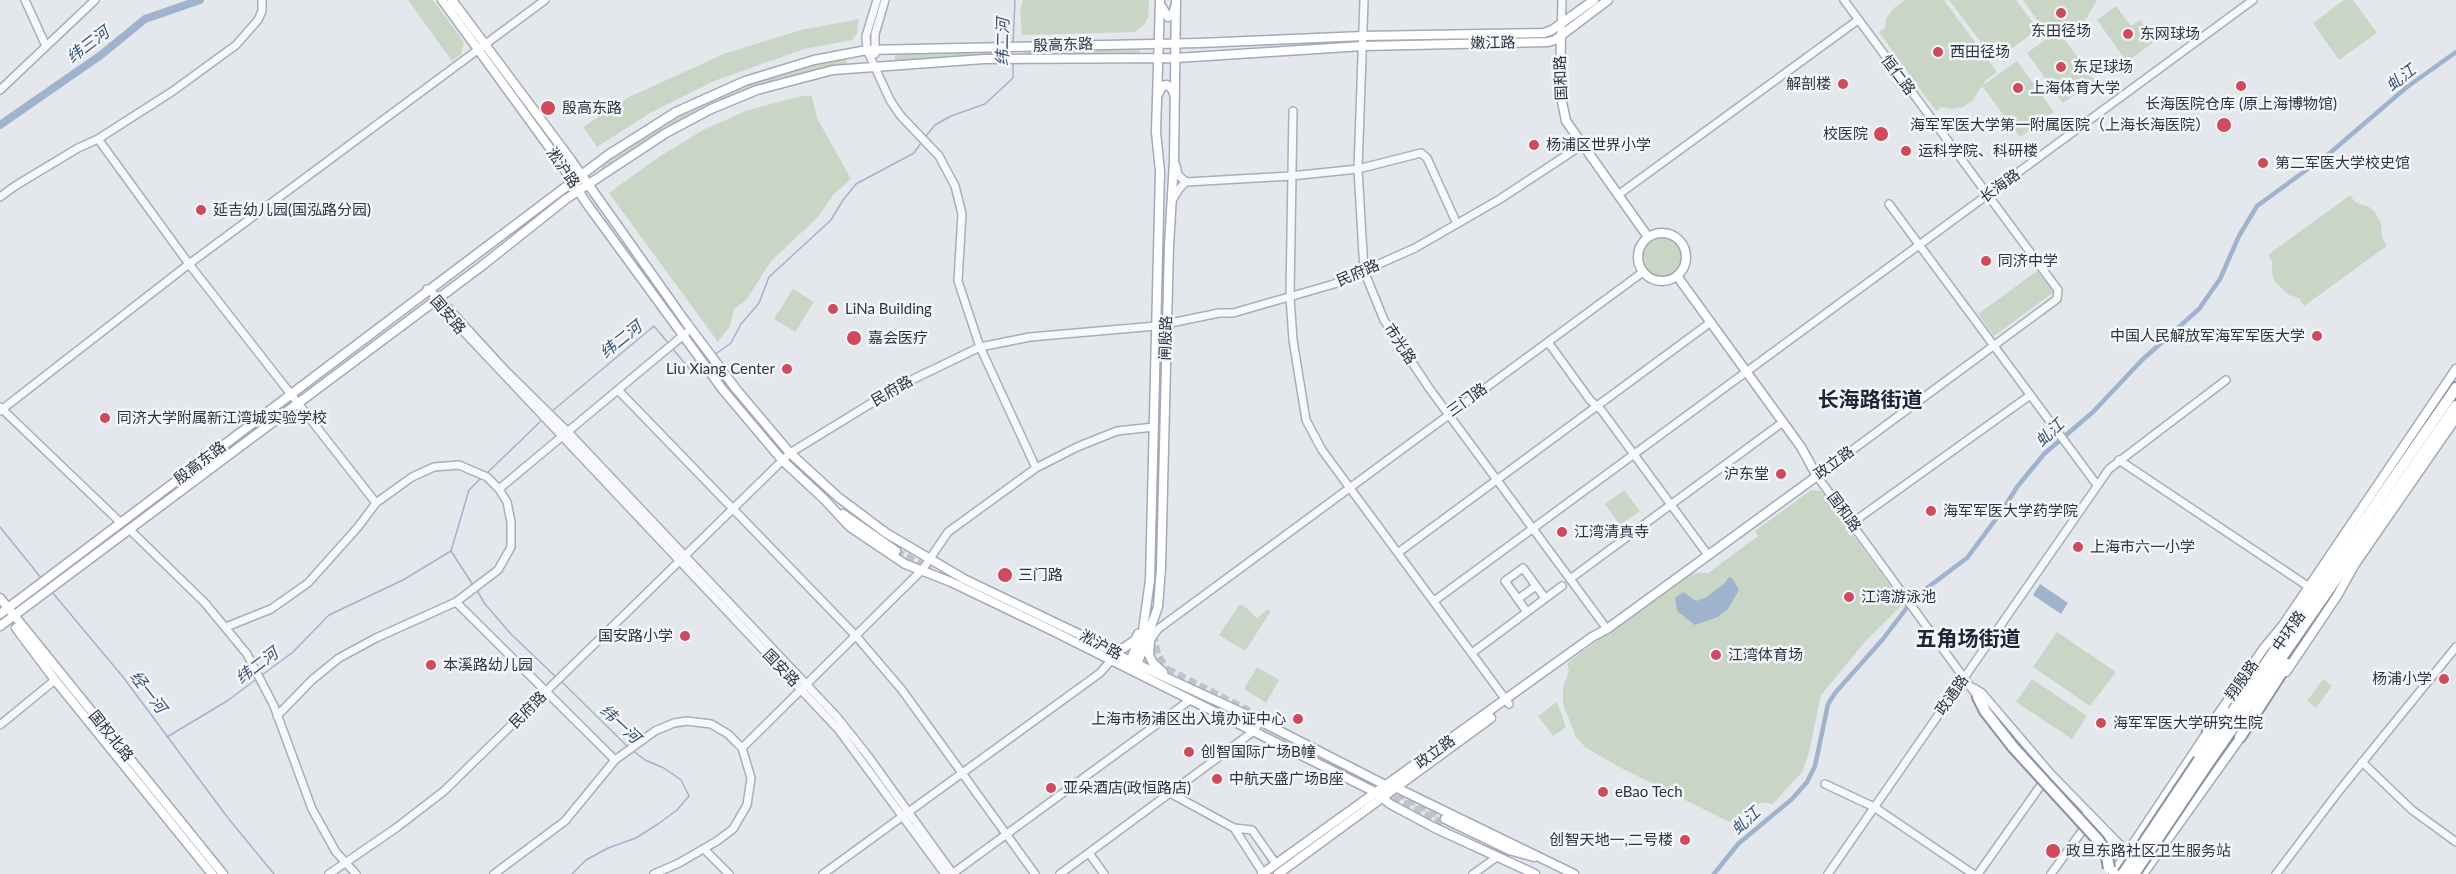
<!DOCTYPE html>
<meta charset="utf-8">
<style>
body{margin:0}
canvas{display:block;background:#e4e7ec}
</style>
<canvas width="2456" height="874"></canvas>
<script>
const ctx = document.querySelector('canvas').getContext('2d');
ctx.lineJoin = 'round';
function fillPath(path, color) { ctx.fillStyle = color; ctx.fill(path, 'evenodd'); }
const toPath = rows => new Path2D(rows.map(r => 'M' + r).join(''));
function trace(path, color, width, dash) { ctx.strokeStyle = color; ctx.lineWidth = width; ctx.lineCap = dash ? 'butt' : 'round'; ctx.setLineDash(dash || []); ctx.stroke(path); }
function drawText(font, color, halo, rows, align = 'center') {
  ctx.font = font + ' Lato,"Noto Sans SC",sans-serif'; ctx.lineWidth = 5; ctx.setLineDash([]); ctx.textBaseline = 'middle'; ctx.strokeStyle = halo; ctx.fillStyle = color; for (const [text, x, y, turn = 0] of rows) {
    ctx.save(); ctx.translate(x, y); ctx.rotate((+turn || 0) * Math.PI / 180); ctx.textAlign = isNaN(turn) ? turn : align; if (halo) ctx.strokeText(text, 0, 0); ctx.fillText(text, 0, 0); ctx.restore();
  }
}
const green = toPath([
 [408,0,433,0,464,42,461,54,452,61],
 [1023,0,1149,0,1148,17,1144,25,1134,32,1022,35,1020,11],
 [1905,0,1944,0,1997,72,1986,80,1982,86,2017,61,2054,112,2020,137,1982,86,1972,101,1963,107,1952,109,1941,107,1936,111,1879,32,1885,28,1886,19,1894,8],
 [1949,0,2016,0,2038,29,1995,61],
 [2023,0,2097,0,2087,18,2081,23,2071,26,2057,27,2047,34],
 [2344,0,2353,0,2377,33,2339,60,2313,23],
 [2116,6,2131,26,2140,20,2155,41,2127,62,2097,20],
 [859,19,857,33,852,40,804,49,714,81,650,113,597,147,583,127,627,98,726,53,801,30],
 [2058,31,2095,81,2063,103,2027,53],
 [1140,47,1140,55,1025,55,1025,51],
 [1003,51,1003,54,895,61,895,54],
 [846,57,847,64,788,77,724,99,689,115,625,155,604,171,601,166,620,152,686,112,739,88,783,72],
 [802,96,812,96,817,118,851,179,834,194,818,217,771,261,747,299,734,309,730,326,718,342,609,193,659,157,703,130,748,110],
 [2350,195,2355,202,2369,207,2375,212,2381,223,2382,238,2387,246,2304,306,2299,298,2289,295,2275,282,2272,273,2272,261,2268,255],
 '1641 257a21 21 0 1 1 42 0a21 21 0 1 1-42 0Z',
 [2037,271,2054,292,1994,336,1978,314],
 [793,289,814,302,795,332,774,319],
 [1624,490,1640,511,1620,525,1605,504],
 [1811,490,1821,491,1903,604,1864,643,1821,695,1809,752,1802,772,1773,804,1762,802,1729,822,1617,766,1585,747,1576,737,1563,704,1563,687,1569,672,1567,663,1685,576,1697,573,1708,573,1758,536,1755,531],
 [1239,605,1243,605,1257,618,1268,609,1271,611,1245,651,1219,635],
 [2057,632,2116,672,2090,706,2033,667],
 [1257,667,1279,680,1266,703,1244,689],
 [2032,679,2087,716,2072,739,2016,702],
 [2323,679,2332,686,2316,708,2307,701],
 [1557,702,1566,727,1553,736,1538,716]
]);
const water = toPath([
 [1729,577,1733,579,1739,590,1728,609,1718,617,1695,625,1677,611,1675,598,1683,592,1696,601,1705,598,1725,583],
 [2040,584,2068,603,2061,614,2033,595]
]);
const stream = toPath([
 [1013,44,1015,0],
 [926,136,935,125,951,116,985,104,1013,78,1013,64],
 [672,348,692,372,701,365],
 [714,355,731,343,741,324,759,303,769,277,831,220,843,200,856,184,914,153,921,143],
 [551,412,654,326,669,344],
 [486,474,543,419],
 [0,527,42,579],
 [451,551,473,585],
 [476,589,485,604,511,634,557,678],
 [52,592,123,677,228,818,274,874],
 [262,675,293,652,329,615,403,580,451,551,469,490,482,477],
 [561,681,628,747],
 [167,737,227,701,258,678],
 [572,874,586,860,608,848,636,838,658,824,677,810,689,796,681,780,664,768,645,760,632,750]
]);
const canal = toPath([
 [1714,874,1738,844,1792,799,1807,782,1815,766,1828,704,1835,693,1883,639,1915,597,1967,558,2002,511,2017,487,2044,454,2093,412,2142,360,2199,309,2220,279,2239,236,2257,206,2331,152,2407,87,2456,52]
]);
const river = toPath([
 [0,125,101,55,145,19,200,0]
]);
const majorTunnel = toPath([
 [896,551,930,570],
 [1150,626,1153,585],
 [1153,634,1157,654,1166,669],
 [1133,658,1170,671,1260,717],
 [1382,792,1443,824],
 [1398,793,1445,819]
]);
const minor = toPath([
 [25,0,46,46],
 [877,0,866,36,867,50,890,100,900,115,939,156,955,186,962,214,958,281,980,347,1036,468],
 [1364,0,1358,169,1364,271,1384,320,1429,388,1607,629],
 [1844,0,2058,290,2057,299,1817,476,1980,700],
 [1561,35,1562,0],
 [875,54,875,34,885,0],
 [0,90,95,0],
 [1293,111,1290,297,1293,340,1306,420,1322,450,1509,704],
 [98,139,189,264,376,503],
 [1176,165,1178,175,1186,182],
 [1618,195,1858,20],
 [0,197,15,186,78,148,98,139,173,91,236,45,258,20,262,11,262,0],
 [1173,199,1179,189,1186,182,1291,176,1358,169,1421,153,1427,158,1457,224],
 [1889,204,2097,485],
 [427,289,438,297,506,371,568,432,837,717,868,756,953,874],
 [433,299,838,729,945,874],
 [1548,342,1590,400,1602,411,1708,555],
 [618,390,856,636,902,690,1035,874],
 [0,407,121,523],
 [0,411,189,264,545,0],
 [2119,460,2309,587],
 [499,489,686,333],
 [1856,520,2029,396],
 [130,530,205,603,247,654,274,706,312,809,336,852,356,874],
 [1399,552,1711,322],
 [1570,579,1783,422],
 [1518,599,1536,586],
 [1434,601,2253,0],
 [456,602,615,760],
 [1527,612,1505,581,1523,568,1545,598],
 [226,627,271,609,308,583,358,527,376,503,412,477,434,467,459,465,487,477,499,489,507,502,511,522,511,547,498,570,456,602,376,638,339,658,312,680,277,716],
 [1149,642,1158,629,1643,272],
 [1472,653,1562,586],
 [1974,688,1982,693,2051,774,2130,855],
 [0,725,55,680],
 [742,748,923,569,948,532,1036,468,1077,447,1117,431,1154,427],
 [2362,762,2412,810,2456,842],
 [1825,784,1874,807,1973,874],
 [1170,793,1234,828,1252,830,1276,864],
 [2083,816,2127,862],
 [1234,828,1263,873],
 [704,849,729,874],
 [1089,853,1104,874],
 [329,874,396,828,444,791,790,453,901,385,980,347,1030,337,1156,326,1219,313,1233,313,1334,284,1415,248,1500,199,1582,145],
 [494,874,565,821,615,760,655,731,674,723,687,721,711,724,728,734,742,748,751,778,747,805,733,829,717,841,679,863,654,874],
 [823,874,1100,673,1113,658],
 [952,874,1190,700],
 [1060,874,1254,731,1260,721],
 [1473,874,1497,857],
 [1828,874,2109,469,2226,380],
 [1978,874,2046,778],
 [2051,874,2087,824],
 [2276,874,2339,791,2456,647]
]);
const major = toPath([
 [442,0,557,158,587,204,723,390,782,460,824,499,850,527,905,564,951,582,1053,631,1377,793,1390,804,1435,828,1535,874],
 [452,0,571,160,685,321,736,389,790,453,838,497,886,533,964,579,1087,638,1130,661,1260,721,1387,786,1397,788,1574,874],
 [1160,4,1168,17,1173,14,1175,7],
 [1561,35,1560,92,1566,121,1648,237],
 [1158,95,1162,86,1167,85,1172,89,1175,96],
 '1638 257a24 24 0 1 1 48 0a24 24 0 1 1-48 0Z',
 [843,514,896,551],
 [0,598,223,874],
 [0,614,608,155,676,112,745,81,814,60,867,50,1200,43,1363,36,1544,33,1552,30,1594,0],
 [0,626,483,265,566,199,666,133,711,109,757,90,833,70,984,59,1176,58,1363,46,1548,42,1555,40,1608,0],
 [16,628,55,680,212,874],
 [1150,642,1149,655,1153,663,1163,672],
 [1110,646,1118,649,1124,648,1135,640,1138,634],
 [1129,664,1143,630,1150,580,1160,171,1156,132,1160,0],
 [1136,668,1158,607,1161,568,1169,246,1174,161,1176,0],
 [2286,672,2337,596,2355,564,2456,418],
 [2217,716,2264,648,2283,625,2456,369],
 [1445,819,1509,850,1534,857],
 [1262,874,1592,637,1607,629,1817,476,1801,447,1677,276],
 [1278,874,1491,718],
 [2113,874,2211,727],
 [2143,874,2243,734]
]);
const highway = toPath([
 [1978,697,1985,711,2013,747],
 [2208,732,2225,712],
 [2240,737,2287,664],
 [2199,760,2456,388],
 [2207,765,2456,406]
]);
const highwayBridge = toPath([
 [2013,747,2098,840,2106,852,2109,868],
 [2123,874,2199,760],
 [2134,874,2207,765]
]);
const markers = [
 [2061,13,6,"#d1495b"],
 [2128,34,6,"#d1495b"],
 [1938,52,6,"#d1495b"],
 [2061,67,6,"#d1495b"],
 [1843,84,6,"#d1495b"],
 [2241,86,6,"#d1495b"],
 [2018,88,6,"#d1495b"],
 [548,108,8,"#d1495b"],
 [2224,125,8,"#d1495b"],
 [1881,134,8,"#d1495b"],
 [1534,145,6,"#d1495b"],
 [1906,151,6,"#d1495b"],
 [2263,163,6,"#d1495b"],
 [201,210,6,"#d1495b"],
 [1986,261,6,"#d1495b"],
 [833,309,6,"#d1495b"],
 [2317,336,6,"#d1495b"],
 [854,338,8,"#d1495b"],
 [787,369,6,"#d1495b"],
 [105,418,6,"#d1495b"],
 [1781,474,6,"#d1495b"],
 [1931,511,6,"#d1495b"],
 [1562,532,6,"#d1495b"],
 [2078,547,6,"#d1495b"],
 [1005,575,8,"#d1495b"],
 [1849,597,6,"#d1495b"],
 [685,636,6,"#d1495b"],
 [1716,655,6,"#d1495b"],
 [431,665,6,"#d1495b"],
 [2444,679,6,"#d1495b"],
 [1298,719,6,"#d1495b"],
 [2101,723,6,"#d1495b"],
 [1189,752,6,"#d1495b"],
 [1217,779,6,"#d1495b"],
 [1051,788,6,"#d1495b"],
 [1603,792,6,"#d1495b"],
 [1685,840,6,"#d1495b"],
 [2053,851,8,"#d1495b"]
];
const poiNames = [
 ["东田径场",2061,31,"center"],
 ["东网球场",2140,34],
 ["西田径场",1950,52],
 ["东足球场",2073,67],
 ["解剖楼",1831,84,"right"],
 ["上海体育大学",2030,88],
 ["长海医院仓库 (原上海博物馆)",2241,104,"center"],
 ["殷高东路",562,108],
 ["海军军医大学第一附属医院（上海长海医院）",2210,125,"right"],
 ["校医院",1868,134,"right"],
 ["杨浦区世界小学",1546,145],
 ["运科学院、科研楼",1918,151],
 ["第二军医大学校史馆",2275,163],
 ["延吉幼儿园(国泓路分园)",213,210],
 ["同济中学",1998,261],
 ["LiNa Building",845,309],
 ["中国人民解放军海军军医大学",2305,336,"right"],
 ["嘉会医疗",868,338],
 ["Liu Xiang Center",775,369,"right"],
 ["同济大学附属新江湾城实验学校",117,418],
 ["沪东堂",1769,474,"right"],
 ["海军军医大学药学院",1943,511],
 ["江湾清真寺",1574,532],
 ["上海市六一小学",2090,547],
 ["三门路",1018,575],
 ["江湾游泳池",1861,597],
 ["国安路小学",673,636,"right"],
 ["江湾体育场",1728,655],
 ["本溪路幼儿园",443,665],
 ["杨浦小学",2432,679,"right"],
 ["上海市杨浦区出入境办证中心",1286,719,"right"],
 ["海军军医大学研究生院",2113,723],
 ["创智国际广场B幢",1201,752],
 ["中航天盛广场B座",1229,779],
 ["亚朵酒店(政恒路店)",1063,788],
 ["eBao Tech",1615,792],
 ["创智天地一,二号楼",1673,840,"right"],
 ["政旦东路社区卫生服务站",2066,851]
];
const streetNames = [
 ["嫩江路",1493,43,-1],
 ["殷高东路",1063,45,-2],
 ["恒仁路",1898,75,53],
 ["国和路",1561,78,-92],
 ["淞沪路",563,168,55],
 ["长海路",2000,186,-36],
 ["民府路",1358,273,-23],
 ["国安路",448,315,50],
 ["闸殷路",1166,338,-88],
 ["市光路",1400,344,57],
 ["民府路",892,391,-30],
 ["三门路",1467,400,-36],
 ["殷高东路",200,463,-37],
 ["政立路",1834,463,-36],
 ["国和路",1844,512,54],
 ["中环路",2289,631,-55],
 ["淞沪路",1101,645,28],
 ["国安路",781,668,46],
 ["翔殷路",2242,680,-55],
 ["政通路",1952,695,-55],
 ["民府路",528,710,-45],
 ["国权北路",111,736,51],
 ["政立路",1435,752,-36]
];
const waterNames = [
 ["纬二河",1003,42,-89],
 ["纬三河",88,45,-37],
 ["虬江",2401,78,-38],
 ["纬二河",621,340,-39],
 ["虬江",2050,433,-44],
 ["纬二河",257,666,-37],
 ["经一河",148,692,52],
 ["纬一河",620,724,43],
 ["虬江",1746,821,-43]
];
const districtNames = [
 ["长海路街道",1870,400],
 ["五角场街道",1968,639]
];
fillPath(green, '#c9d6c5');
fillPath(water, '#9fb4cc');
trace(stream, '#9fb4cc', 1.5);
trace(canal, '#9fb4cc', 4.5);
trace(river, '#9fb4cc', 8);
trace(majorTunnel, '#bfc3cb', 8, [8, 4]);
trace(minor, '#a9aeb7', 10);
trace(major, '#a3abb8', 11);
trace(highway, '#8b94a3', 14);
trace(minor, '#f7f8fa', 7);
trace(major, '#fff', 8);
trace(highway, '#fff', 10);
trace(highwayBridge, '#8b94a3', 14, []);
trace(highwayBridge, '#fff', 10);
for (const [x, y, r, color] of markers) { const dot = new Path2D(); dot.arc(x, y, r, 0, 2 * Math.PI); ctx.fillStyle = color; ctx.fill(dot); trace(dot, '#f4f6f9', 2); }
drawText('15px', '#2b3445', '#f4f6f9', poiNames, 'left');
drawText('15px', '#2b3445', '#f4f6f9', streetNames);
drawText('italic 16px', '#34527a', '#f4f6f9', waterNames);
drawText('bold 21px', '#1d2536', '#f4f6f9', districtNames);
</script>
